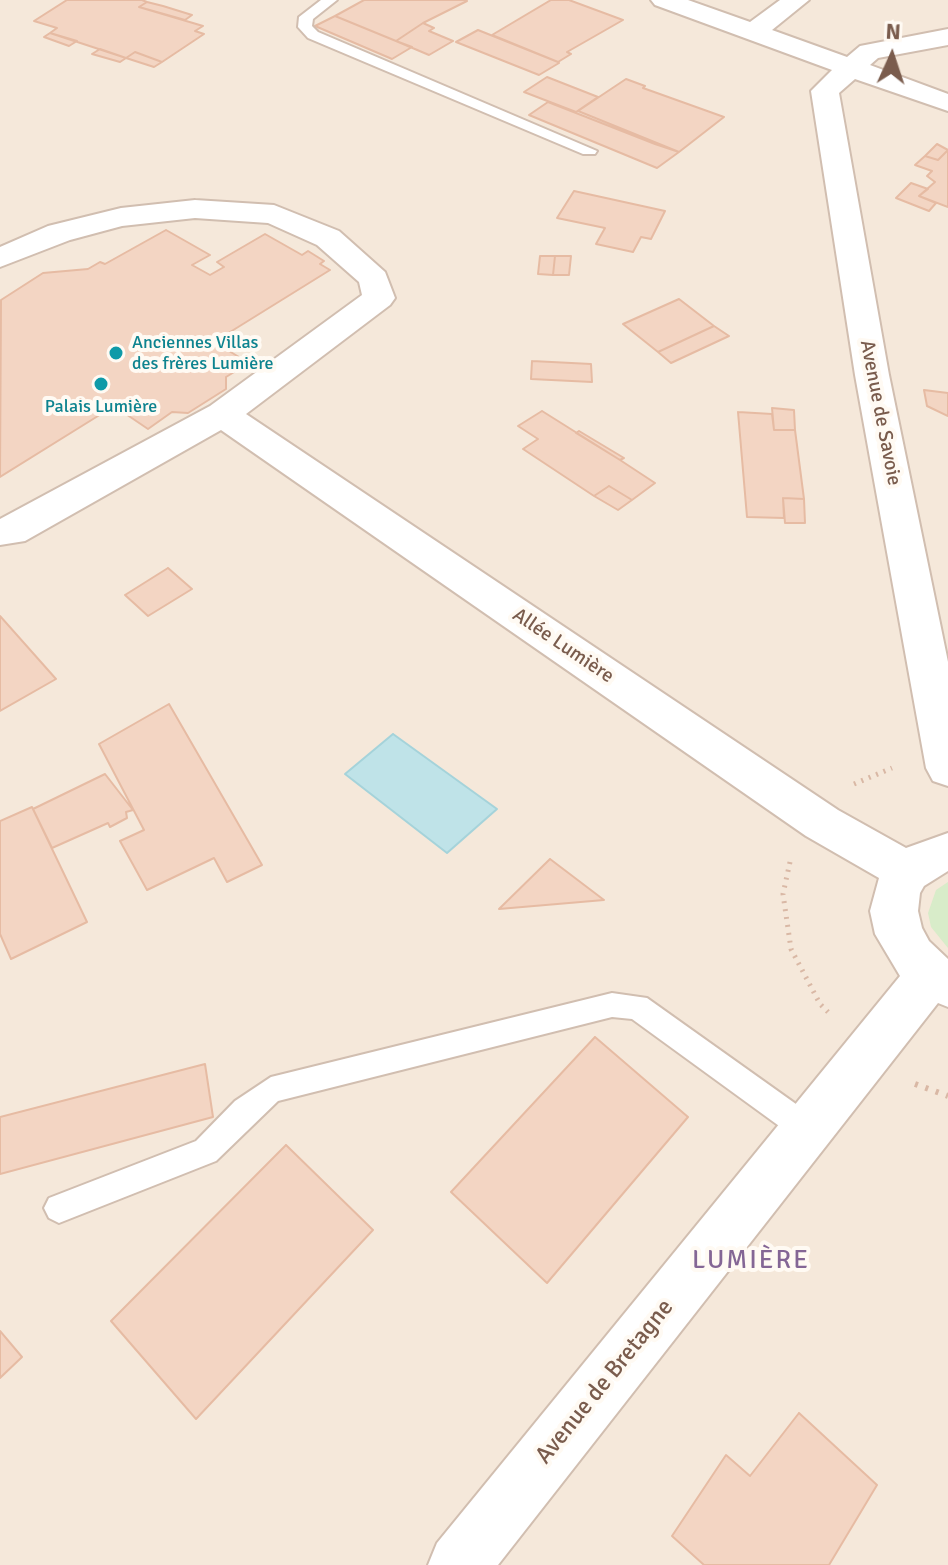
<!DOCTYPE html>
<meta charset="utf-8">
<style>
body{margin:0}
#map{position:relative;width:948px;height:1565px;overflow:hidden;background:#fdf6ec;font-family:Signika,sans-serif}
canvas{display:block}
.north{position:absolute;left:852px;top:16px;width:80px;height:80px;-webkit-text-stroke:6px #fffaf3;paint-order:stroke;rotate:3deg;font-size:22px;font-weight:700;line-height:32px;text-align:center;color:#7a5c4d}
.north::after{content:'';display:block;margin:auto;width:28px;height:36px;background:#7a5c4d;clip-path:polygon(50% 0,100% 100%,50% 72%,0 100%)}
</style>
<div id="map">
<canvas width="948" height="1565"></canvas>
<div class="north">N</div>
</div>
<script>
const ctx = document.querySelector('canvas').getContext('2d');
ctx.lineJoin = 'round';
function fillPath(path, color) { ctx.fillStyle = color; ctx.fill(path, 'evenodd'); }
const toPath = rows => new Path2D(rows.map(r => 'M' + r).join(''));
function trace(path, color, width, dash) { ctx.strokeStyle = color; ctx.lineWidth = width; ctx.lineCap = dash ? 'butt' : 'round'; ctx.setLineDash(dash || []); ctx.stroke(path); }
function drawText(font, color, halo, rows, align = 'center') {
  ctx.font = font + ' Signika,sans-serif'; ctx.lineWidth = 8; ctx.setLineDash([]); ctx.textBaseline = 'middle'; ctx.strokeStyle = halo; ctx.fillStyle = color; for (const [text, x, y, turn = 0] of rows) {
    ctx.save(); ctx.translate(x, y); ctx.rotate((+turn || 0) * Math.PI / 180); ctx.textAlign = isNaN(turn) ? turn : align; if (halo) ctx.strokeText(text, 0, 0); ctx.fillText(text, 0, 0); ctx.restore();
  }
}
const residential = toPath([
 [0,0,948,0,948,1565,0,1565]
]);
const green = toPath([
 [948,882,948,948,931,927,928,913,936,890]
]);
const water = toPath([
 [393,734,497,809,447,853,345,774,393,734]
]);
const building = toPath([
 [67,0,142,0,147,2,139,7,203,26,195,31,204,34,162,62,135,52,126,58,50,33,57,28,34,21,67,0],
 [364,0,466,0,467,1,423,23,396,41,335,16,364,0],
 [551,0,569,0,623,20,567,52,571,54,558,62,492,35,551,0],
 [147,2,163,6,192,15,185,20,139,7,147,2],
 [335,16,396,41,412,47,392,59,315,26,335,16],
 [423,23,434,28,429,31,453,41,429,55,396,41,423,23],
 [478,30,558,62,559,63,539,75,456,42,478,30],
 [50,33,77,41,69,46,44,37,50,33],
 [100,49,126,58,120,62,92,54,100,49],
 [135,52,162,62,154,67,126,58,135,52],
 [547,77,598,97,576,112,524,92,547,77],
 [626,79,645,86,643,88,724,117,679,152,578,111,626,79],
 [548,102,655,144,679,152,657,168,529,115,548,102],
 [937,144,948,150,938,160,925,156,937,144],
 [948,150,948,207,919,196,935,182,927,176,932,171,915,165,925,156,938,160,948,150],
 [911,183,928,189,919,196,936,203,929,211,896,198,911,183],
 [574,191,665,211,651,239,641,237,633,252,596,244,605,228,557,218,574,191],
 [166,230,210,255,192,265,210,275,224,267,217,262,265,234,302,255,308,251,324,261,320,264,330,270,214,342,249,363,226,377,226,389,188,413,172,412,148,429,114,406,0,477,1,300,43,273,88,269,100,262,105,264,166,230],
 [540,256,555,256,553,275,538,274,540,256],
 [555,256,571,256,569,275,553,275,555,256],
 [679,299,714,326,658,352,623,324,679,299],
 [714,326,729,336,671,363,658,352,714,326],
 [532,361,591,364,592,382,531,379,532,361],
 [924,390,948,393,948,416,927,406,924,390],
 [772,408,794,410,795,430,774,430,772,408],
 [542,411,620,460,655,483,632,500,609,486,594,496,523,449,538,439,518,426,542,411],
 [738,412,772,414,774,430,795,430,804,499,783,498,784,518,747,517,738,412],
 [579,431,624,458,620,460,576,433,579,431],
 [609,486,632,500,618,510,594,496,609,486],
 [783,498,804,499,805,523,785,523,783,498],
 [168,568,192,589,148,616,125,595,168,568],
 [0,616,56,679,0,711,0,616],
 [169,704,262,865,227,882,214,858,147,890,120,841,144,830,99,744,169,704],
 [105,774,133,810,126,812,127,818,110,827,108,823,52,848,33,809,105,774],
 [32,807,87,922,11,959,0,934,0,821,32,807],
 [550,859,604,900,499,909,550,859],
 [595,1037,688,1117,547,1283,451,1192,595,1037],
 [205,1064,213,1117,0,1174,0,1117,205,1064],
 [286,1145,373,1230,196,1419,111,1321,286,1145],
 [0,1331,22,1357,0,1378,0,1331],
 [799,1413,877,1485,829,1565,704,1565,672,1536,726,1455,750,1476,799,1413]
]);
const pathFar1 = toPath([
 [854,784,892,768],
 [790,862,783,894,791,949,820,1004,828,1012]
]);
const path = toPath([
 [915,1084,948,1096]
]);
const lane = toPath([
 [321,0,337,0,313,19,312,26,318,32,597,151,595,154,583,154,308,38,298,27,299,17,321,0],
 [612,993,647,998,817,1119,821,1129,817,1139,807,1143,797,1139,632,1019,612,1017,278,1101,216,1161,59,1223,49,1218,44,1208,49,1198,196,1141,235,1101,271,1077,612,993]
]);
const street = toPath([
 [651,0,688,0,750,22,780,0,809,0,772,30,847,57,860,46,948,29,948,45,878,58,870,65,948,94,948,111,855,79,839,93,889,375,948,662,948,786,933,781,926,768,855,375,811,91,832,70,655,5,651,0],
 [195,200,274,205,339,231,385,272,395,298,390,305,246,414,838,810,906,848,948,833,948,871,924,886,920,893,918,911,922,928,929,941,948,959,948,1007,938,1003,498,1565,428,1565,437,1543,900,976,875,934,870,911,879,878,806,836,221,430,25,541,0,545,0,519,210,406,362,295,359,282,317,245,268,223,195,218,122,226,70,240,0,267,0,247,48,226,121,208,195,200]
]);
const markers = [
 [116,353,8,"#0f9aa8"],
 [101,384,8,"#0f9aa8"]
];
const farCulturenames = [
 ["Anciennes Villas",132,343],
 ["des frères Lumière",132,364],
 ["Palais Lumière",101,407,"center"]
];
const streetNames = [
 ["Avenue de Savoie",880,413,79],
 ["Allée Lumière",563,646,34]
];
const nearStreetnames = [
 ["Avenue de Bretagne",605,1382,-51]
];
const nearNeighbourhoodnames = [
 ["LUMIÈRE",751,1261]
];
fillPath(residential, '#f5e8da');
fillPath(green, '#d8ecc9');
fillPath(water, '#bfe3e8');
trace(water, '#a5d3da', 2);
fillPath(building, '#f3d5c3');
trace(building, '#e6bba3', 2);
trace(lane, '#d1beb0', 4);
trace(street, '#d1beb0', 4);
trace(pathFar1, '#d9b8a5', 5, [2, 6]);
trace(path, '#d9b8a5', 6, [3, 8]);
fillPath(lane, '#fff');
fillPath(street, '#fff');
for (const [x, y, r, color] of markers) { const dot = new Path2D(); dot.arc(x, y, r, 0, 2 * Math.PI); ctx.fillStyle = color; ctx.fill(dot); trace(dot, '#fffaf3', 3); }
drawText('18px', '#0d838f', '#fffaf3', farCulturenames, 'left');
drawText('20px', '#7a5c4d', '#fffaf3', streetNames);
drawText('24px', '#7a5c4d', '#fffaf3', nearStreetnames);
ctx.letterSpacing = '2px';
drawText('26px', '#846695', '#fffaf3', nearNeighbourhoodnames);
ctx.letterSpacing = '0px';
</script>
